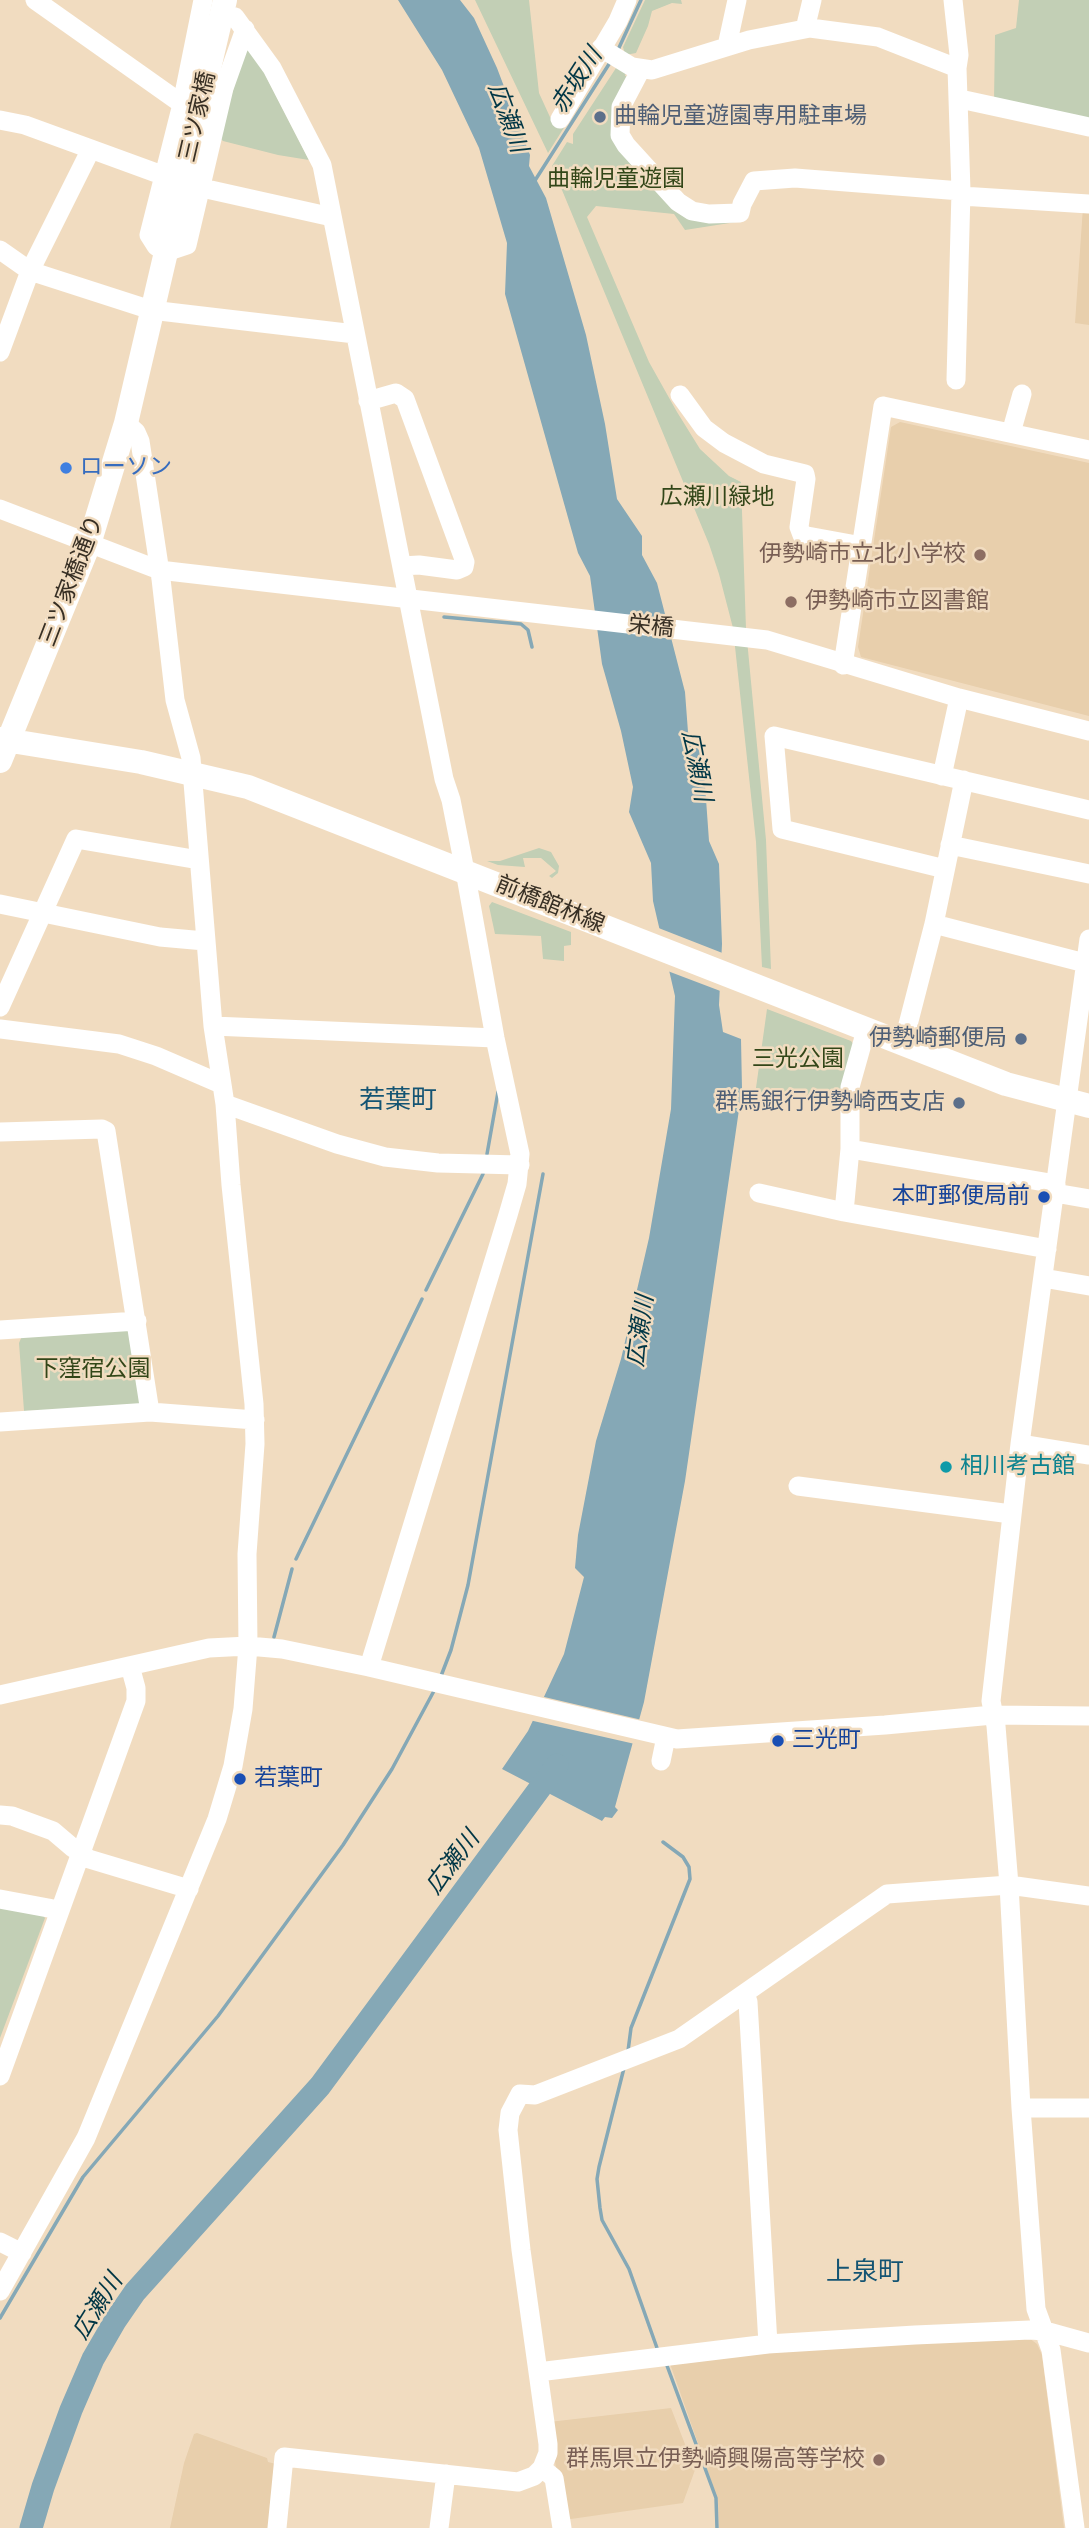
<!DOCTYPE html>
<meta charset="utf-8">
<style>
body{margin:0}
canvas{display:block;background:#f1dcc0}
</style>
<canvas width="1089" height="2528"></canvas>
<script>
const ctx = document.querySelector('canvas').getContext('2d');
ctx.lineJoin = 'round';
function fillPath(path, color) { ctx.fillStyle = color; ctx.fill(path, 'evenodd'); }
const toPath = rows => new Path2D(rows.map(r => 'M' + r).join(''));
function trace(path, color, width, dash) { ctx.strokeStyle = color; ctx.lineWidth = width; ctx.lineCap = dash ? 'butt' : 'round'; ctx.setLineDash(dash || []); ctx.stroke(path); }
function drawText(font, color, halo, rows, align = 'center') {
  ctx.font = font + ' Arial,"Noto Sans JP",sans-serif'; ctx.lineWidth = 5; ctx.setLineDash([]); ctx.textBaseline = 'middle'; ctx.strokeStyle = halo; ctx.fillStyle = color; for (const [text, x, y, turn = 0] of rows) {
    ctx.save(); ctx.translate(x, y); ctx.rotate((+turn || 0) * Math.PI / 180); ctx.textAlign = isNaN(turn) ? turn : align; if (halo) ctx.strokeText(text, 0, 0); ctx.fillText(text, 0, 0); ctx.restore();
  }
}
const built = toPath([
 [1083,207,1089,208,1089,325,1075,323],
 [900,422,1089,463,1089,716,861,657,858,647,891,427],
 [1029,2338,1037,2344,1042,2355,1064,2528,719,2528,718,2500,669,2361,767,2349],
 [671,2408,695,2470,683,2503,564,2520,549,2422],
 [197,2433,267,2458,268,2462,280,2465,273,2528,170,2528,184,2463,194,2434]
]);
const green = toPath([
 [475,0,529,0,539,93,550,117,565,126,548,153],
 [645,0,681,0,682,4,672,3,652,11,648,26,636,53,625,55,623,47],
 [1019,0,1089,0,1089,122,994,101,995,35,1016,28],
 [246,47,251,47,309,160,278,155,223,141,219,137],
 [616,68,626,72,625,76,633,77,614,136,679,211,736,222,685,230,674,214,596,206,587,217,649,362,677,412,700,449,729,476,741,482,746,629,766,840,771,969,762,967,756,842,733,628,719,574,709,544,552,166,567,142,573,144,573,134],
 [539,848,551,852,559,866,558,873,552,878,549,876,556,871,541,858,523,858,525,867,498,865,487,861,500,861],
 [492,902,571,932,571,945,564,946,564,961,543,959,541,936,495,934,489,906],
 [767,1009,851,1041,855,1046,844,1100,755,1095],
 [127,1327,134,1332,140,1406,24,1411,19,1343,22,1336],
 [0,1907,42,1914,45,1918,0,2038]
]);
const water = toPath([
 [398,0,460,0,474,18,497,68,530,155,529,166,546,198,586,335,605,424,617,499,642,536,642,555,657,583,685,692,688,732,703,757,709,841,719,864,722,944,719,1005,723,1032,741,1039,742,1089,685,1481,644,1702,615,1807,618,1810,612,1818,605,1817,602,1821,502,1769,528,1731,564,1654,584,1577,575,1568,578,1535,596,1441,621,1359,649,1238,671,1109,675,996,653,901,651,863,629,812,633,787,621,731,602,664,590,576,578,553,505,294,507,243,479,148,442,70]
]);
const pier = toPath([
 [656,927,725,954,723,992,665,970],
 [540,1696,642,1720,635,1744,529,1720]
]);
const stream = toPath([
 [617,52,641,0],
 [534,182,611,61],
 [444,617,521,624,528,630,532,647],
 [487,1154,498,1092],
 [426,1290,483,1174],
 [296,1559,422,1299],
 [274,1637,292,1569],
 [441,1676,451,1650,468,1585,543,1174],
 [628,2051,631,2028,690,1879,689,1867,683,1857,663,1842],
 [624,2068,599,2167,597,2179,600,2208,602,2220,629,2269,657,2348],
 [0,2318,83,2177,218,2016,343,1845,392,1769,435,1689],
 [666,2363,716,2498,717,2528]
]);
const river = toPath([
 [31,2528,43,2487,71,2410,93,2359,115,2321,135,2292,320,2086,557,1765]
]);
const minor = toPath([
 [35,0,182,104],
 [203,0,182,104,149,235,156,246,166,252,187,245,224,88,245,29],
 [953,0,959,55,957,68,961,191,956,380],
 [235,17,272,68,322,165,444,779,451,800,465,871,495,1038,520,1154,517,1184,508,1215,369,1667],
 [805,29,812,0],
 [727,46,737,0],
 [601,48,632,67,652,70,749,40,810,28,878,37,957,68],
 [641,69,621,107,620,135,626,145,678,202,692,211,709,214,740,213,742,204,754,181,795,178,961,191],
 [960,99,1089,127],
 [560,119,618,21,627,0],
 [0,120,25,125,162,175],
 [202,188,332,217],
 [961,196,1089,204],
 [0,250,30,271,151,310,355,334],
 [0,352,30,271,91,149],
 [680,395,704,428,724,443,764,464,805,474,806,479,799,527,802,535,862,546],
 [368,401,396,393,405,399,465,562,464,567,457,570,419,565,402,566],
 [1011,433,1022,394],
 [0,509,159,570,767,640,959,698,1089,731],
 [843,665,883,406,1089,450],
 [942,776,959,698],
 [950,845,1089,874],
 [945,869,782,829,774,736,1089,810],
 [0,904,160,937,205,941],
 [934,924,1089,964],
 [0,1007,76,839,199,860],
 [213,1026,495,1038],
 [0,1029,119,1044,156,1056,221,1084],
 [903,1044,934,924,964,780],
 [225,1104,337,1144,385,1157,438,1163,520,1165],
 [0,1132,102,1129,106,1131,150,1412],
 [850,1149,1056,1184],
 [759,1193,844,1212,1047,1249],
 [1055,1193,1089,1199],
 [844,1212,850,1149,850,1087,866,1030],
 [1043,1278,1089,1286],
 [0,1330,137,1321],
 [0,1422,150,1412,255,1420],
 [1020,1444,1089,1455],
 [798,1486,1011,1514],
 [0,1695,209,1648,248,1646,282,1649,369,1667,677,1739,885,1725,993,1715,1089,1716],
 [661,1761,666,1737],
 [0,1815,12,1816,53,1831,73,1848,89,1859,189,1889],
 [0,1899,59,1910],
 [745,1993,748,2002,768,2344],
 [0,2076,136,1701,136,1688,130,1666],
 [1021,2108,1089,2108],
 [0,2242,22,2253],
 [0,2291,86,2138,217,1819,233,1766,243,1709,248,1646,247,1554,255,1444,254,1404,231,1185,225,1104,213,1026,191,758,175,700,161,579,140,441,136,432,126,423],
 [538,2372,768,2344,915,2335,1030,2330,1045,2331,1089,2343],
 [542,2468,554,2478,562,2528],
 [277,2528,284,2457,518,2482,534,2476,542,2468,548,2453,548,2444,521,2250,508,2130,510,2113,520,2094,535,2095,679,2039,887,1894,1009,1885,1089,1896],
 [439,2528,446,2474],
 [1075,2528,1051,2350,1036,2309,1021,2108,1009,1885,996,1726,991,1701,1020,1444,1089,939]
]);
const major = toPath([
 [0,739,141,762,248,787,1006,1084,1089,1106],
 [0,761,89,544,111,472,126,423,225,0]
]);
const markers = [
 [600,117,7,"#5c6f8a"],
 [66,468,7,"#3f7fe0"],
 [980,555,7,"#8d6e63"],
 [791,602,7,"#8d6e63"],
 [1021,1039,7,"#5c6f8a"],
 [959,1103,7,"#5c6f8a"],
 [1044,1197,7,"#1a4fb4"],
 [946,1467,7,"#0f9aa8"],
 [778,1741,7,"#1a4fb4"],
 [240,1779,7,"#1a4fb4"],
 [879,2460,7,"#8d6e63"]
];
const streetNames = [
 ["三ツ家橋",198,117,-77],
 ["三ツ家橋通り",72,581,-69],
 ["栄橋",651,627,6],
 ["前橋館林線",550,905,22]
];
const serviceNames = [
 ["曲輪児童遊園専用駐車場",614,117,"left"],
 ["伊勢崎郵便局",1007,1039],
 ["群馬銀行伊勢崎西支店",945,1103]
];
const parkNames = [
 ["曲輪児童遊園",616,180],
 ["広瀬川緑地",717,498],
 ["三光公園",798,1060],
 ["下窪宿公園",93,1370]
];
const shopNames = [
 ["ローソン",80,468]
];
const educationNames = [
 ["伊勢崎市立北小学校",966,555],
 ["伊勢崎市立図書館",805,602,"left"],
 ["群馬県立伊勢崎興陽高等学校",865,2460]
];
const transitNames = [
 ["本町郵便局前",1030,1197,"right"],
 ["三光町",792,1741],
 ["若葉町",254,1779]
];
const cultureNames = [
 ["相川考古館",960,1467]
];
const waterNames = [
 ["赤坂川",577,81,-57],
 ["広瀬川",507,118,70],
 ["広瀬川",696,766,79],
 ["広瀬川",641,1331,-82],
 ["広瀬川",453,1863,-53],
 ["広瀬川",98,2307,-58]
];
const quarterNames = [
 ["若葉町",398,1101],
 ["上泉町",865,2273]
];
fillPath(built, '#e8cfac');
fillPath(green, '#c2cfb5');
fillPath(water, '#85a8b6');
fillPath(pier, '#f1dcc0');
trace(stream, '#85a8b6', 3.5);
trace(river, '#85a8b6', 23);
trace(minor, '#fff', 19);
trace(major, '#fff', 24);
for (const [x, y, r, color] of markers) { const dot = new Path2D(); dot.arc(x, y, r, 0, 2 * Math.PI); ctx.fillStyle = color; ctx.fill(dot); trace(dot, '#f1dcc0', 2.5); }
drawText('23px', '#372f24', '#f1dcc0', streetNames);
drawText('23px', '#4e5e75', '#f1dcc0', serviceNames, 'right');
drawText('23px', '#324618', '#f1dcc0', parkNames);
drawText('23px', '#366cbe', '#f1dcc0', shopNames, 'left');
drawText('23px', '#785e54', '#f1dcc0', educationNames, 'right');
drawText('23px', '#164399', '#f1dcc0', transitNames, 'left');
drawText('23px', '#0d838f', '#f1dcc0', cultureNames, 'left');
drawText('italic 24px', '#003645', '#f1dcc0', waterNames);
drawText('26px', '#145473', '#f1dcc0', quarterNames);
</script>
